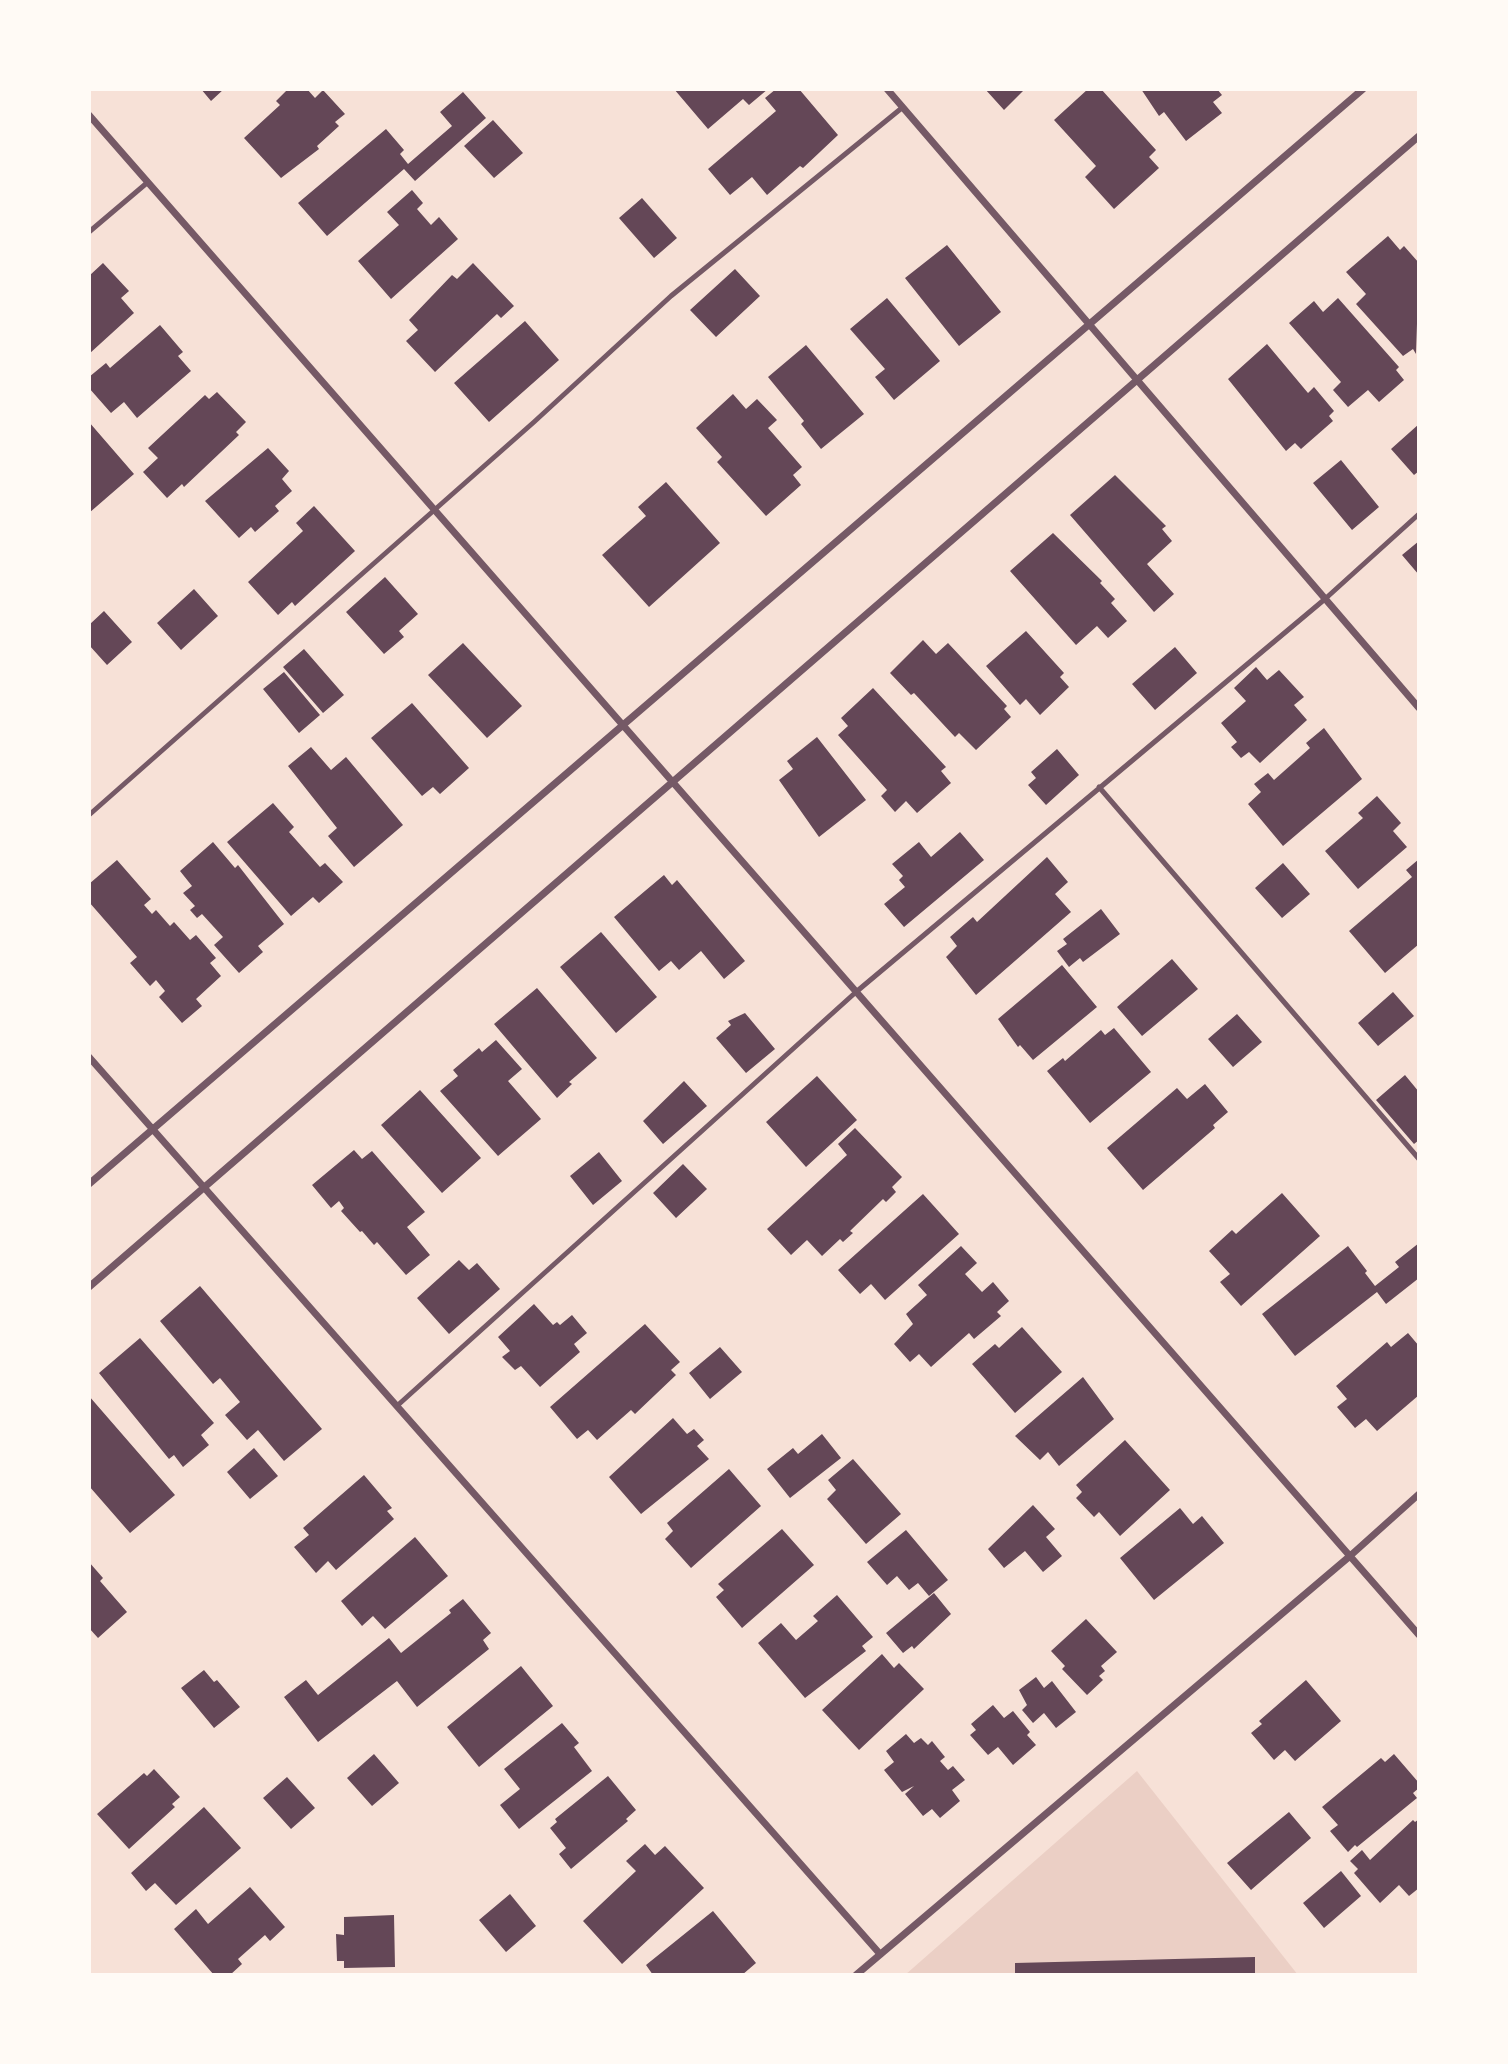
<!DOCTYPE html>
<style>
body{margin:0}
#map{position:relative;width:1508px;height:2064px;overflow:hidden;background:#f7e1d7;font-family:Merriweather,serif}
canvas{display:block}
.frame{position:absolute;inset:0;border:91px solid #fffaf5;pointer-events:none}
</style>
<div id="map">
<canvas width="1508" height="2064"></canvas>
<div class="frame"></div>
</div>
<script>
const ctx = document.querySelector('canvas').getContext('2d');
ctx.lineJoin = 'round';
function fillPath(path, color) { ctx.fillStyle = color; ctx.fill(path, 'evenodd'); }
const toPath = rows => new Path2D(rows.map(r => 'M' + r).join(''));
function trace(path, color, width, dash) { ctx.strokeStyle = color; ctx.lineWidth = width; ctx.lineCap = dash ? 'butt' : 'round'; ctx.setLineDash(dash || []); ctx.stroke(path); }
const green = toPath([
 [1137,1771,1298,1975,905,1975]
]);
const building = toPath([
 [201,89,224,89,211,101],
 [288,89,307,89,315,98,323,90,345,114,335,122,339,126,317,146,319,149,281,178,244,138,280,105,276,101],
 [674,89,768,89,749,105,743,99,708,129],
 [776,89,799,89,838,135,803,168,800,166,767,195,752,177,730,195,708,169,776,111,765,98],
 [985,89,1025,89,1004,110],
 [1088,89,1101,89,1156,150,1149,157,1159,168,1114,209,1085,177,1096,166,1054,120],
 [1141,89,1217,89,1222,95,1213,102,1222,113,1186,141,1164,112,1159,116],
 [463,92,486,118,415,181,404,169,327,236,298,203,386,129,404,150,400,154,408,164,452,126,440,112],
 [493,120,523,153,494,178,464,146],
 [412,190,423,203,417,209,431,225,439,217,458,239,391,299,358,261,399,225,387,212],
 [642,198,677,238,654,258,619,218],
 [1388,236,1400,250,1404,246,1419,263,1416,354,1413,349,1403,356,1356,304,1366,294,1346,272],
 [947,245,1001,312,959,346,905,278],
 [103,263,129,291,121,298,134,313,89,354,89,276],
 [473,263,514,306,501,318,497,314,435,372,406,341,418,330,409,320,452,275,457,279],
 [735,269,760,296,716,337,690,310],
 [887,298,940,361,894,400,875,377,885,369,850,329],
 [1338,298,1399,367,1396,370,1404,380,1379,402,1368,390,1348,407,1333,390,1341,382,1289,323,1314,301,1323,312],
 [525,321,559,360,489,422,454,383],
 [160,325,183,352,178,356,191,371,137,418,124,402,111,413,89,388,89,377,106,363,110,368],
 [1267,344,1308,393,1314,387,1334,411,1329,416,1333,421,1301,449,1295,443,1286,451,1228,379],
 [806,345,864,414,821,449,801,424,804,421,768,377],
 [217,392,246,422,236,432,239,435,184,487,182,484,167,498,143,472,158,458,148,448,205,395,209,399],
 [733,394,746,409,757,399,777,420,768,428,802,467,793,475,801,485,766,516,717,462,722,457,696,428],
 [89,422,134,474,89,513],
 [1419,424,1419,471,1414,475,1391,449],
 [268,448,289,471,282,479,292,491,275,506,279,511,255,532,251,527,239,538,205,501],
 [1341,460,1379,507,1352,530,1313,483],
 [1115,475,1166,526,1162,529,1172,541,1147,564,1174,594,1154,612,1070,515],
 [666,482,720,543,649,607,602,555,646,516,638,507],
 [314,506,355,551,295,606,292,602,278,615,248,582,303,531,296,523],
 [1053,533,1102,581,1100,583,1115,599,1111,603,1127,621,1108,638,1097,626,1076,645,1010,571],
 [1419,541,1419,575,1402,555],
 [385,577,418,614,399,631,404,637,384,654,346,612],
 [194,589,218,616,181,650,157,623],
 [104,611,132,642,107,665,89,645,89,625],
 [1026,631,1064,673,1060,677,1069,687,1040,715,1026,699,1020,705,986,666],
 [923,640,936,654,948,643,1007,706,1004,709,1011,717,976,750,959,733,955,737,914,693,911,695,890,673],
 [463,643,522,706,487,738,428,675],
 [1175,647,1197,673,1155,710,1132,684],
 [304,649,344,695,323,713,283,667],
 [1256,667,1267,680,1279,670,1304,697,1294,705,1307,720,1260,763,1249,752,1241,758,1231,747,1237,742,1221,723,1246,701,1234,688],
 [284,672,320,715,299,733,263,689],
 [873,688,946,767,941,771,951,783,917,813,906,801,895,812,881,796,887,790,838,735,848,726,841,718],
 [412,703,469,768,440,794,433,787,422,796,371,738],
 [1324,728,1362,779,1283,846,1248,804,1261,792,1254,784,1268,773,1274,780,1310,748,1306,743],
 [817,737,866,800,819,837,779,780,793,769,787,761],
 [311,747,331,770,346,757,403,825,354,867,328,836,337,828,288,766],
 [1057,749,1079,775,1046,805,1028,785,1036,778,1031,772],
 [1377,796,1401,823,1393,831,1407,847,1358,889,1325,851,1363,818,1358,813],
 [273,803,294,827,289,832,320,867,325,863,343,882,319,903,313,897,291,916,227,842],
 [960,832,984,860,904,927,884,904,905,887,899,880,903,876,892,864,919,842,931,857],
 [213,842,235,868,238,865,284,924,258,946,263,952,239,973,214,945,223,937,202,914,197,918,190,910,195,906,183,893,192,886,180,871],
 [1047,857,1068,882,1055,894,1071,912,976,995,946,957,957,946,950,937,973,917,977,922],
 [1419,859,1419,944,1385,973,1349,931,1412,877,1406,870],
 [117,860,151,899,144,905,152,914,156,910,170,926,174,922,190,940,196,935,216,958,210,963,221,976,196,999,202,1006,182,1023,159,997,165,991,156,980,150,986,130,963,137,957,89,902,89,884],
 [1283,863,1310,894,1282,918,1255,888],
 [664,875,672,885,677,880,745,961,724,979,701,951,679,970,671,961,659,971,614,917],
 [1101,909,1120,934,1083,962,1080,958,1069,967,1057,951,1067,944,1063,939],
 [601,932,657,997,616,1033,560,967],
 [1172,959,1198,989,1142,1036,1117,1007],
 [1062,965,1097,1007,1033,1060,1020,1045,1018,1047,998,1019],
 [537,988,597,1058,569,1082,572,1084,557,1098,494,1024],
 [1393,992,1414,1016,1378,1046,1358,1023],
 [745,1013,775,1049,746,1073,716,1038,731,1025,728,1021],
 [1237,1014,1262,1042,1233,1067,1208,1039],
 [1114,1028,1151,1072,1090,1123,1047,1071,1063,1058,1065,1061,1101,1030,1105,1035],
 [496,1040,522,1069,508,1081,541,1119,498,1156,440,1091,458,1076,453,1070,479,1048,482,1052],
 [1405,1075,1419,1092,1419,1140,1414,1144,1376,1100],
 [817,1076,857,1120,806,1167,766,1122],
 [684,1081,707,1106,663,1144,643,1121],
 [1205,1084,1228,1112,1213,1125,1215,1128,1143,1190,1107,1148,1177,1088,1187,1099],
 [420,1090,481,1158,442,1193,381,1125],
 [855,1128,902,1177,892,1187,896,1192,886,1202,883,1199,850,1231,853,1233,843,1242,840,1239,822,1256,807,1240,791,1255,767,1229,847,1155,838,1144],
 [354,1150,362,1159,372,1151,425,1212,407,1227,430,1255,406,1275,377,1242,374,1245,362,1231,360,1232,341,1211,344,1208,339,1201,331,1208,312,1185],
 [599,1152,622,1181,593,1205,570,1176],
 [683,1164,707,1189,676,1218,653,1193],
 [1282,1193,1320,1236,1241,1306,1220,1282,1230,1274,1209,1251,1232,1230,1236,1234],
 [923,1194,959,1234,885,1300,871,1284,860,1294,838,1270],
 [1419,1243,1419,1278,1386,1304,1377,1292,1295,1356,1262,1314,1348,1246,1367,1271,1365,1273,1375,1286,1399,1267,1395,1262],
 [961,1246,977,1263,965,1274,982,1292,993,1282,1009,1301,997,1312,1001,1316,974,1339,969,1333,931,1367,919,1354,910,1362,894,1344,913,1324,906,1314,927,1295,918,1285],
 [459,1260,469,1270,477,1263,500,1289,449,1334,417,1298],
 [200,1286,322,1429,284,1461,258,1430,247,1440,225,1415,240,1402,220,1378,213,1384,160,1321],
 [534,1304,553,1325,557,1322,560,1325,572,1315,587,1333,574,1344,580,1352,540,1387,521,1366,515,1370,502,1357,510,1351,498,1337],
 [645,1324,680,1362,671,1370,676,1375,635,1414,631,1410,597,1440,588,1430,577,1439,550,1407],
 [1022,1327,1062,1372,1015,1413,972,1364,995,1344,999,1348],
 [1408,1333,1419,1346,1419,1395,1377,1431,1366,1419,1355,1428,1337,1407,1347,1399,1336,1386,1387,1342,1391,1347],
 [140,1338,214,1423,201,1435,209,1445,183,1467,174,1455,169,1459,99,1373],
 [720,1347,742,1372,710,1399,689,1373],
 [1083,1377,1114,1419,1059,1466,1048,1452,1040,1460,1015,1436],
 [89,1396,175,1495,130,1533,89,1486],
 [673,1418,687,1434,694,1429,704,1440,697,1446,709,1459,641,1514,609,1477],
 [822,1434,841,1458,790,1498,767,1469,793,1448,798,1454],
 [1125,1440,1170,1490,1120,1536,1099,1512,1094,1517,1076,1498,1082,1492,1076,1485],
 [254,1448,278,1476,250,1499,227,1472],
 [853,1459,901,1514,866,1544,827,1499,836,1490,828,1480],
 [729,1469,761,1506,691,1568,665,1539,673,1531,667,1523],
 [364,1475,392,1508,387,1511,394,1519,336,1570,328,1561,316,1573,294,1547,309,1535,303,1528],
 [1033,1505,1055,1529,1046,1537,1062,1556,1043,1572,1025,1551,1004,1568,988,1549],
 [1180,1508,1193,1524,1202,1516,1224,1543,1154,1600,1120,1558],
 [782,1529,814,1565,742,1628,716,1597,724,1590,718,1584],
 [906,1530,948,1580,929,1596,918,1583,909,1590,897,1576,887,1585,867,1562],
 [415,1537,448,1576,385,1629,373,1616,362,1626,341,1601],
 [89,1562,103,1578,100,1581,127,1612,98,1638,89,1628],
 [934,1593,951,1614,914,1649,912,1646,903,1653,886,1633],
 [837,1595,873,1637,862,1646,866,1651,805,1698,758,1643,781,1623,796,1640,818,1621,813,1616],
 [463,1599,491,1633,483,1640,489,1649,417,1707,397,1681,318,1742,284,1697,306,1680,318,1695,389,1638,401,1653,451,1613,449,1610],
 [1086,1619,1117,1652,1101,1666,1105,1671,1099,1676,1103,1680,1087,1695,1062,1669,1065,1666,1051,1651],
 [882,1654,894,1668,899,1663,924,1689,859,1750,822,1710],
 [521,1666,553,1706,479,1767,447,1727],
 [204,1670,214,1682,217,1680,240,1707,214,1728,181,1688],
 [1036,1677,1044,1688,1052,1681,1076,1712,1056,1728,1044,1713,1033,1723,1022,1710,1027,1705,1019,1690],
 [1306,1680,1341,1721,1295,1761,1285,1750,1274,1760,1251,1733,1262,1724,1259,1721],
 [993,1705,1004,1718,1013,1711,1030,1732,1027,1735,1036,1745,1013,1765,998,1747,988,1755,970,1735,976,1730,971,1724],
 [562,1723,579,1743,574,1747,592,1771,519,1829,500,1805,520,1789,504,1769],
 [906,1734,914,1743,921,1738,928,1745,932,1741,945,1757,940,1761,948,1770,953,1766,965,1780,952,1790,960,1801,940,1818,932,1809,923,1816,905,1794,914,1786,902,1792,884,1770,894,1762,886,1751],
 [374,1754,399,1783,372,1806,347,1778],
 [1394,1754,1419,1783,1419,1788,1413,1793,1417,1798,1357,1847,1355,1845,1348,1852,1330,1831,1338,1825,1322,1807,1381,1758,1385,1762],
 [154,1769,180,1797,172,1804,175,1807,129,1849,97,1814,144,1773,147,1776],
 [608,1776,636,1810,626,1819,628,1821,571,1869,559,1854,566,1848,550,1828,557,1822,555,1819],
 [287,1777,315,1808,291,1829,263,1798],
 [204,1807,241,1848,176,1905,155,1883,146,1891,131,1873],
 [1289,1812,1311,1838,1251,1890,1227,1863],
 [1419,1819,1419,1888,1409,1896,1399,1885,1380,1903,1354,1873,1358,1869,1350,1861,1362,1850,1370,1860,1413,1820,1415,1822],
 [645,1844,655,1855,665,1846,704,1888,622,1964,583,1921,636,1871,626,1861],
 [1341,1871,1361,1896,1324,1928,1303,1903],
 [250,1887,285,1927,270,1941,265,1935,238,1959,242,1964,230,1975,214,1975,174,1929,196,1909,208,1924],
 [510,1894,536,1926,506,1952,479,1920],
 [713,1911,756,1963,742,1975,653,1975,646,1965],
 [394,1915,395,1967,344,1968,344,1961,337,1961,336,1934,344,1935,344,1917],
 [1255,1957,1255,1975,1015,1975,1015,1963]
]);
const service = toPath([
 [89,232,148,182],
 [1099,787,1419,1159],
 [89,815,534,422,671,296,903,107],
 [398,1405,856,992,1325,599,1419,514]
]);
const minor = toPath([
 [887,89,1419,708],
 [89,115,1419,1635],
 [89,1057,880,1954],
 [89,1184,1363,89],
 [89,1287,1419,136],
 [856,1975,1350,1556,1419,1494]
]);
fillPath(green, '#ebcfc5');
fillPath(building, '#644757');
trace(service, '#755966', 5);
trace(minor, '#755966', 7);
</script>
